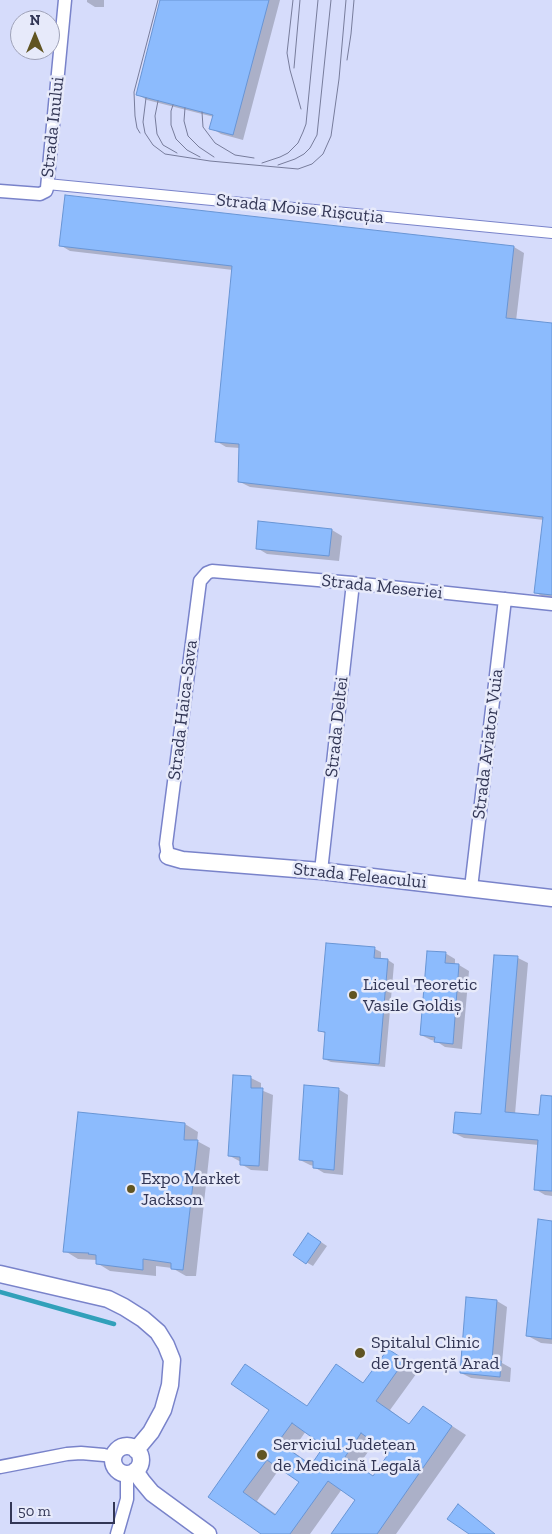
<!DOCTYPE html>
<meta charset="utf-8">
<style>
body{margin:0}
#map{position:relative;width:552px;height:1534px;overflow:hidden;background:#d6dcfb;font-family:"Zilla Slab",serif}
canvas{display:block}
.north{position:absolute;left:10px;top:10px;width:50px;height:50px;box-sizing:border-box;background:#e7eafa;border:1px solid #9fa2b8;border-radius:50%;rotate:0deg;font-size:14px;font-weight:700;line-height:20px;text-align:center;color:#323655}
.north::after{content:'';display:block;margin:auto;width:18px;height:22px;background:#615522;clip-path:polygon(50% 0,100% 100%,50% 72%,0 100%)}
.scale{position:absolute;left:10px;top:1502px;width:105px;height:22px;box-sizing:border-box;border:2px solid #323655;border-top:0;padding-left:6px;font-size:15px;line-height:18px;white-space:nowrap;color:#323655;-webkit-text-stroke:4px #e7eafa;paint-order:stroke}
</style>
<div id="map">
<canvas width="552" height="1534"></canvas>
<div class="north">N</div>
<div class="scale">50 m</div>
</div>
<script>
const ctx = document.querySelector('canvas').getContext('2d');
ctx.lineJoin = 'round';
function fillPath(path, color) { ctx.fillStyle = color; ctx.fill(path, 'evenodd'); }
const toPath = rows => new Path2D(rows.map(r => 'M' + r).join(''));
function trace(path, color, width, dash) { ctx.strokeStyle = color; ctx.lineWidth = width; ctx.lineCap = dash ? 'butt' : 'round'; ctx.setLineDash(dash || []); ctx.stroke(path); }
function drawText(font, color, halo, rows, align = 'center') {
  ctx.font = font + ' "Zilla Slab",serif'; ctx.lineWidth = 5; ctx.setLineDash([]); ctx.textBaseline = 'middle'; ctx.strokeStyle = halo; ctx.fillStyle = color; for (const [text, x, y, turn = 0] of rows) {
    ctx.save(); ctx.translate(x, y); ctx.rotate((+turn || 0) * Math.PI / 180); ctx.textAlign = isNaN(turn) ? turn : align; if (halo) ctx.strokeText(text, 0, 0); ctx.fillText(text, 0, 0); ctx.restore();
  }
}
const shadow = toPath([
 [87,0,104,0,104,7,95,7,87,2],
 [162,0,280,0,243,140,221,134,211,128,214,117,147,100,137,94],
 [60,245,514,247,524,253,516,321,552,325,552,599,545,598,535,592,544,520,250,487,240,482,240,448,226,447,216,441,233,270,70,251],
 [332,530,342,536,339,561,267,554,257,548],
 [327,944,375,949,381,952,381,960,388,960,394,964,385,1067,331,1062,324,1059,326,1034,320,1030],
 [445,953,455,959,455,965,459,965,469,971,462,1049,445,1047,436,1041,431,1040,421,1035],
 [518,958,528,963,515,1114,541,1116,552,1097,552,1196,545,1195,535,1189,539,1145,464,1138,454,1133,482,1115],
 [235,1076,251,1078,261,1083,261,1090,273,1095,268,1171,251,1170,241,1164,241,1162,230,1156],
 [338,1089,348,1095,343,1175,324,1173,314,1167,314,1166,310,1165,300,1160],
 [185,1124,198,1132,197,1141,210,1148,196,1276,186,1276,172,1268,156,1266,156,1276,110,1271,97,1263,97,1260,78,1259,65,1251],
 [552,1222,552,1344,541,1343,528,1336],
 [315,1238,327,1246,313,1266,306,1262],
 [497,1301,507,1307,502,1363,511,1368,510,1382,471,1378,461,1373],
 [402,1358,419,1370,390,1410,410,1425,423,1407,466,1435,396,1534,332,1534,357,1500,342,1489,310,1534,263,1534,210,1497,308,1407,337,1366,365,1384],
 [306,1431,326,1446,312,1465,292,1451],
 [375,1442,391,1453,374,1477,358,1466],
 [280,1468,300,1482,277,1515,257,1501]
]);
const stream = toPath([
 [0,1292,114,1324]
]);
const building = toPath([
 [160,0,269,0,233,135,209,129,213,115,136,95,160,0],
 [65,195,514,246,506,318,552,323,552,595,534,593,543,517,238,482,239,444,215,442,232,266,59,246,65,195],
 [258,521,332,529,329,556,256,549,258,521],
 [326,943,375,947,374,958,388,959,379,1064,323,1059,325,1032,318,1031,326,943],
 [427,951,446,952,445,963,459,964,453,1044,434,1042,435,1037,420,1035,427,951],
 [494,955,518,956,505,1112,539,1115,541,1095,552,1096,552,1191,534,1190,538,1140,453,1133,455,1112,481,1114,494,955],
 [233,1075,251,1076,251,1088,263,1088,259,1166,240,1165,240,1157,228,1156,233,1075],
 [304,1085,339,1088,334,1170,313,1168,313,1161,299,1160,304,1085],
 [78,1112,185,1123,184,1140,198,1140,183,1270,171,1269,171,1263,143,1259,143,1270,96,1264,96,1255,88,1254,89,1253,63,1252,78,1112],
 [538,1219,552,1221,552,1339,526,1336,538,1219],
 [308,1233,321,1242,306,1264,293,1255,308,1233],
 [466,1297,497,1300,492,1360,501,1361,500,1377,460,1373,466,1297],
 [388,1349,405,1360,376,1401,409,1424,423,1406,452,1426,377,1534,331,1534,355,1500,328,1481,290,1534,261,1534,208,1497,269,1410,231,1384,245,1364,307,1406,336,1364,363,1383,388,1349],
 [292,1423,324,1446,311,1465,278,1442,292,1423],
 [361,1433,389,1453,373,1476,345,1457,361,1433],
 [267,1460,299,1482,275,1515,243,1492,267,1460],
 [458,1504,495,1534,469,1534,447,1519,458,1504]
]);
const pedestrian = toPath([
 [47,184,552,233]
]);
const minor = toPath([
 [0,191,40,194,46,191,47,188,65,0],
 [168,856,166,844,200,581,207,573,212,571,353,583,552,604],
 [321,871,353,583],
 [471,888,505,599],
 [0,1467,67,1454,81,1453,104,1455,113,1457],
 [117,1534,127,1499,127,1474]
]);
const tertiary = toPath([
 [168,856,182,860,321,871,552,898],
 [0,1274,108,1299,124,1307,143,1319,158,1332,166,1345,172,1360,170,1385,163,1410,151,1432,136,1450],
 '113 1460a14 14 0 1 1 28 0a14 14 0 1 1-28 0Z',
 [135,1471,142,1481,152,1493,208,1534]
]);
const tram = toPath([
 [293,0,287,53,290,70,301,109],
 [347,60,351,34,354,0],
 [294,68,300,0],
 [146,98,143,122,145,133,153,145,165,154,210,161,298,169,312,164,323,154,331,136,339,79,346,0],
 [158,101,155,116,157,134,163,145,177,153],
 [173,105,171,111,171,125,176,139,187,150,200,157],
 [185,108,184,121,188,136,199,147,214,157],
 [202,112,203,127,215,143,235,155,254,158],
 [140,133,137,128,135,116,134,92,158,0],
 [262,163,280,157,288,153,298,143,303,132,306,124,318,0],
 [278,165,295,159,304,154,310,148,317,135,331,0]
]);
const markers = [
 [353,995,5,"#615522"],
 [131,1189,5,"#615522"],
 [360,1353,6,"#615522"],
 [262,1455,6,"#615522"]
];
const streetNames = [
 ["Strada Inului",53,127,-84],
 ["Strada Moise Rișcuția",300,209,6],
 ["Strada Meseriei",382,587,6],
 ["Strada Haica-Sava",183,710,-83],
 ["Strada Deltei",337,727,-84],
 ["Strada Aviator Vuia",488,744,-83],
 ["Strada Feleacului",360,876,6]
];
const poiNames = [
 ["Liceul Teoretic",363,985],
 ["Vasile Goldiș",363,1006],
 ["Expo Market",141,1179],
 ["Jackson",141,1200],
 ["Spitalul Clinic",371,1343],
 ["de Urgență Arad",371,1364],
 ["Serviciul Județean",273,1445],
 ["de Medicină Legală",273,1466]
];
fillPath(shadow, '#0003');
trace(stream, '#31a0ba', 4.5);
fillPath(building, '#8cbbfd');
trace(building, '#6895d5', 1);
trace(pedestrian, '#7983ca', 12);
trace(minor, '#7983ca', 15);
trace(tertiary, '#7983ca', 19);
trace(pedestrian, '#fff', 10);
trace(minor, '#fff', 12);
trace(tertiary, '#fff', 16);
trace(tram, '#777c9b', 1);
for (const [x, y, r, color] of markers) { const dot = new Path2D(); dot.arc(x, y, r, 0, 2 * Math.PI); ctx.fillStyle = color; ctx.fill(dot); trace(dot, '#e7eafa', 2); }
drawText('18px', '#323655', '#e7eafa', streetNames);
drawText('18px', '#323655', '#e7eafa', poiNames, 'left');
</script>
